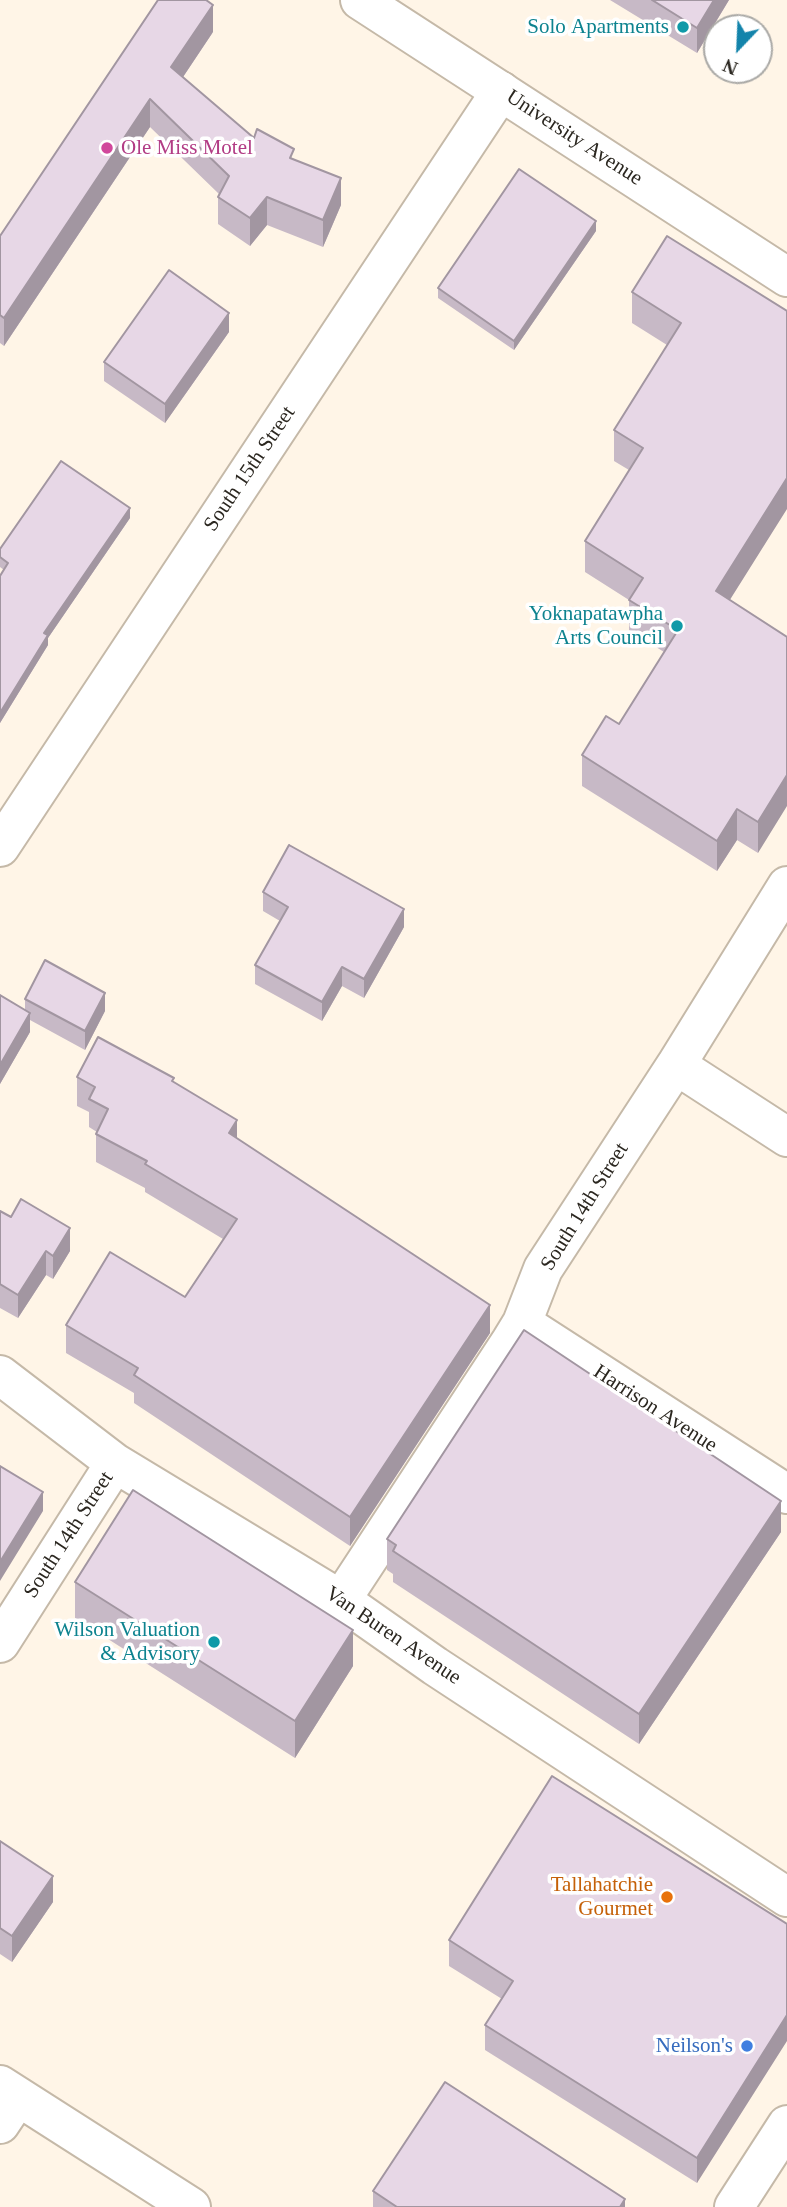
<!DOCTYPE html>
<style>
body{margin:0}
#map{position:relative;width:787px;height:2207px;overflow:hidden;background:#fff5e7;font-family:"Times New Roman",serif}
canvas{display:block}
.north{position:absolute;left:703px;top:14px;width:70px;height:70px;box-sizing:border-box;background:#fff;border:2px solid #aaa9a6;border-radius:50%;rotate:203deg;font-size:19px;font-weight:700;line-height:28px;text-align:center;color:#2b2720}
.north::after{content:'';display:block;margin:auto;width:24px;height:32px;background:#1384ab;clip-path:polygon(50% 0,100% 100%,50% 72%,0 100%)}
</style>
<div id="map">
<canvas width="787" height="2207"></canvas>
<div class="north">N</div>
</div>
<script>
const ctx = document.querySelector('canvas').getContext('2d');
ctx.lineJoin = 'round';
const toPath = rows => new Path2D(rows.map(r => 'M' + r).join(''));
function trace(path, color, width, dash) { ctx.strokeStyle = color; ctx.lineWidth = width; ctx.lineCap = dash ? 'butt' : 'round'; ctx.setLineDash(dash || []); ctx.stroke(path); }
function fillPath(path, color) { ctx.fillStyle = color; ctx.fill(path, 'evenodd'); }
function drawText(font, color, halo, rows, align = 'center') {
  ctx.font = font + ' "Times New Roman",serif'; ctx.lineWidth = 7; ctx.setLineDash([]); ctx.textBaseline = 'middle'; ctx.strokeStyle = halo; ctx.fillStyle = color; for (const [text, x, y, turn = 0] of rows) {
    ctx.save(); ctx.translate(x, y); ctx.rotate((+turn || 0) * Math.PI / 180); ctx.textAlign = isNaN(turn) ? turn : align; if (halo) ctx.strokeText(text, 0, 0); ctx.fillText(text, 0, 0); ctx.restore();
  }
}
const minor = toPath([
 [0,847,501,91],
 [676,1065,787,1137],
 [522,1323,787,1494],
 [0,1375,115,1463,341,1600,435,1666,787,1897],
 [341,1600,511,1341,522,1323,543,1269,676,1065,787,886],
 [0,1643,115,1463],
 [0,2085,191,2207],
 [0,2124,18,2097]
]);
const tertiary = toPath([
 [734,2207,787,2125]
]);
const secondary = toPath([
 [360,0,787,277]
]);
const wall = toPath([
 [610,0,729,0,697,53],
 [213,32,183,77,254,138,294,159,341,205,323,247,267,225,250,246,218,224,218,197,219,194,150,127,4,346,0,343,0,236],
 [596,231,514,350,438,298,438,288],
 [667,236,729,600,787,637,758,853,737,840,717,871,582,786,582,755,619,724,664,652,629,630,629,600,585,572,585,541,629,470,614,461,614,430,667,345,632,323,632,292],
 [229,332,165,423,104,381,104,362],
 [130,518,48,638,48,645,0,723,0,576,4,570,0,567,0,549],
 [263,892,404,927,364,998,342,986,322,1021,255,984,255,965,280,921,263,911],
 [0,995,25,1010,25,999,105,1011,85,1050,30,1020,30,1032,0,1084],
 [77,1077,174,1082,237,1138,490,1333,350,1546,134,1403,134,1393,66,1353,66,1325,185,1297,223,1239,145,1192,145,1188,96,1162,96,1134,97,1132,89,1127,89,1112,77,1106],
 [0,1211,70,1251,53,1279,46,1275,18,1318,0,1308],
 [781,1532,639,1744,393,1582,393,1574,387,1570,387,1539],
 [75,1582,353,1666,295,1758,75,1618],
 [0,1841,53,1902,12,1962,0,1954],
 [787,1924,697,2183,485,2050,485,2025,502,1999,449,1966,449,1940],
 [373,2191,625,2207,373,2207]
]);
const shadedWall = toPath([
 [714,0,729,0,697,53,697,28],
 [213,5,213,32,171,95,171,67],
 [150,99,150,127,4,346,4,318],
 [341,178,341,205,323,247,323,220],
 [267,197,267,225,250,246,250,218],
 [596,221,596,231,514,350,514,341],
 [229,313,229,332,165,423,165,404],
 [787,478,787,509,716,622,716,591],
 [130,508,130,518,48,638,48,645,0,723,0,713,44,633],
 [787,775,787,806,758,853,758,822],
 [737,809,737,840,717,871,717,841],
 [404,909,404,927,364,998,364,979],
 [342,967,342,986,322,1021,322,1002],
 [105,993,105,1011,85,1050,85,1031],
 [30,1013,30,1032,0,1084,0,1065],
 [237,1120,237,1148,229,1133],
 [70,1228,70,1251,53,1279,53,1256],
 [46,1251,46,1275,18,1318,18,1295],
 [490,1305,490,1333,350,1546,350,1517],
 [43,1492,43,1511,0,1581,0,1562],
 [781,1501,781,1532,639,1744,639,1714],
 [353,1630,353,1666,295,1758,295,1721],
 [53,1876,53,1902,12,1962,12,1936],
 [787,2015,787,2041,697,2183,697,2158],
 [625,2199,625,2207,620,2207]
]);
const building = toPath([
 [158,0,206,0,213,5,171,67,254,138,257,129,294,149,290,158,341,178,323,220,267,197,250,218,218,197,229,176,150,99,4,318,0,315,0,236,158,0],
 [652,0,714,0,697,28,652,0],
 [519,169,596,221,514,341,438,288,519,169],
 [667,236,787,311,787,478,716,591,787,637,787,775,758,822,737,809,717,841,582,755,606,716,619,724,678,630,629,600,643,578,585,541,643,448,614,430,681,323,632,292,667,236],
 [169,270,229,313,165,404,104,362,169,270],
 [61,461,130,508,44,633,48,635,0,713,0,576,8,563,0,557,0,549,61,461],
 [289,845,404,909,364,979,342,967,322,1002,255,965,288,907,263,892,289,845],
 [45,960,105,993,85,1031,25,999,45,960],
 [0,995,30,1013,0,1065,0,995],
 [98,1037,174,1078,172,1081,237,1120,229,1133,490,1305,350,1517,134,1375,138,1368,66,1325,110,1252,185,1297,237,1219,145,1164,147,1161,96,1134,108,1109,89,1099,95,1087,77,1077,98,1037],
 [21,1199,70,1228,53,1256,46,1251,18,1295,0,1284,0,1211,11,1217,21,1199],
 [524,1330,781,1501,639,1714,393,1551,396,1545,387,1539,524,1330],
 [0,1466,43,1492,0,1562,0,1466],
 [133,1490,353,1630,295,1721,75,1582,133,1490],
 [552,1776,787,1924,787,2015,697,2158,485,2025,513,1981,449,1940,552,1776],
 [0,1841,53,1876,12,1936,0,1928,0,1841],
 [445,2082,625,2199,620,2207,397,2207,373,2191,445,2082]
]);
const markers = [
 [683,27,7,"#0f9aa8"],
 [107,148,7,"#d1479c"],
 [677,626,7,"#0f9aa8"],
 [214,1642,7,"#0f9aa8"],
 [667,1897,7,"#e8710a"],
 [747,2046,7,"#3f7fe0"]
];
const cultureNames = [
 ["Solo Apartments",669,27],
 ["Yoknapatawpha",663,614],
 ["Arts Council",663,638],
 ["Wilson Valuation",200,1630],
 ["& Advisory",200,1654]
];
const streetNames = [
 ["University Avenue",574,138,33],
 ["South 15th Street",250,469,-56],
 ["South 14th Street",585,1207,-58],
 ["Harrison Avenue",655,1409,33],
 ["South 14th Street",69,1535,-57],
 ["Van Buren Avenue",393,1636,34]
];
const hotelNames = [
 ["Ole Miss Motel",121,148]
];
const foodNames = [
 ["Tallahatchie",653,1885],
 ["Gourmet",653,1909]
];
const shopNames = [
 ["Neilson's",733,2046]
];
trace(minor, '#c5b9a8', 42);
trace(tertiary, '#c5b9a8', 42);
trace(secondary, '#c5b9a8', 42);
trace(minor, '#fff', 38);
trace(tertiary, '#fff', 38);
trace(secondary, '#fff', 38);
fillPath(wall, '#c7b9c6');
fillPath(shadedWall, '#a296a1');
fillPath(building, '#e7d7e6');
trace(building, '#a296a1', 2);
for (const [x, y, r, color] of markers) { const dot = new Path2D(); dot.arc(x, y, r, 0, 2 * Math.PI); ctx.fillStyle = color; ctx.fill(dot); trace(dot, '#fff', 2.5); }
drawText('21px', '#0d838f', '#fff', cultureNames, 'right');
drawText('21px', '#2b2720', '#fff', streetNames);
drawText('21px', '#b23c85', '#fff', hotelNames, 'left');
drawText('21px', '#c56008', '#fff', foodNames, 'right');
drawText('21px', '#366cbe', '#fff', shopNames, 'right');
</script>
